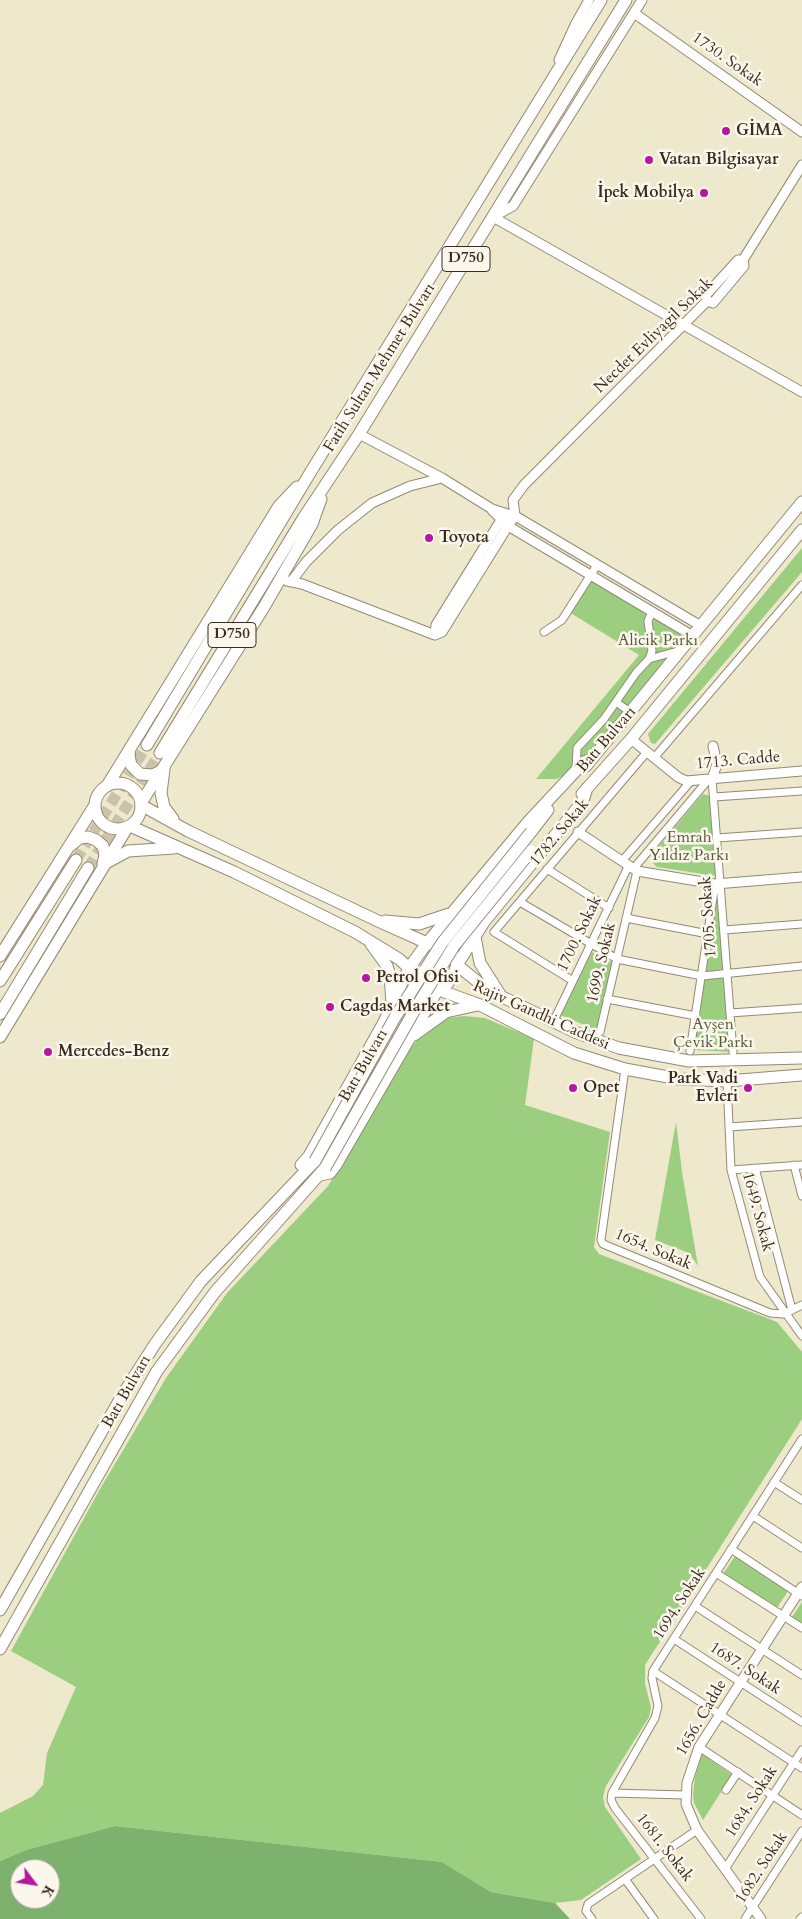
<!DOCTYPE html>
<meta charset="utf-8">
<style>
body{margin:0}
#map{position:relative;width:802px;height:1919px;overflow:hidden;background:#eee8cd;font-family:Cardo,serif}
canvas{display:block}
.north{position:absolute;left:10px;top:1859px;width:50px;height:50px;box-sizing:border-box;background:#fbf7ec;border:1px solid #aea59a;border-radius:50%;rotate:121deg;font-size:14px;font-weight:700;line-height:20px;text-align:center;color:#3b2a1e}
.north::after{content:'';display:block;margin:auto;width:18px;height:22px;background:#b5179e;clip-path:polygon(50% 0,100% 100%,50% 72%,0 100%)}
</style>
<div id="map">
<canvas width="802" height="1919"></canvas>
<div class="north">K</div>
</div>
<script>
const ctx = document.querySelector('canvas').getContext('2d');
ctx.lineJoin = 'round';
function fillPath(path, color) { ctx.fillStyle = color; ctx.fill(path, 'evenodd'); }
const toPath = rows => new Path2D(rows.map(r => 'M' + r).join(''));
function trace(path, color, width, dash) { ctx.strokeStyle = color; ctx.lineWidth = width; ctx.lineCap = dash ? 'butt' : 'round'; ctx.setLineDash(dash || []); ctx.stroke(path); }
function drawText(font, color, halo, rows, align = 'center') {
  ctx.font = font + ' Cardo,serif'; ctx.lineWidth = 5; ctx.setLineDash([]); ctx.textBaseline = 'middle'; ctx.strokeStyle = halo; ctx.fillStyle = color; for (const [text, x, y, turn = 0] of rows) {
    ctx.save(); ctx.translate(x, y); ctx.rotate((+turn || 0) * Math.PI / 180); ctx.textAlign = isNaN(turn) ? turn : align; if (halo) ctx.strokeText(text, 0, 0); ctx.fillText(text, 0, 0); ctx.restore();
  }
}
const green = toPath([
 [802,548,802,572,655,744,651,743,648,734],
 [591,575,693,636,576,771,556,779,536,779,639,655,569,612],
 [703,794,710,796,716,876,657,867,651,861,654,852],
 [718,893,725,969,705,972],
 [592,952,614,963,597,1030,560,1015],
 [725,973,731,1052,693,1050,704,977],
 [464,1016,485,1018,534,1039,525,1105,610,1132,594,1247,599,1254,777,1322,802,1352,802,1419,645,1665,645,1684,651,1707,649,1717,606,1786,603,1797,605,1807,641,1859,581,1900,555,1903,491,1892,442,1862,115,1826,26,1850,0,1861,0,1813,33,1796,43,1785,47,1753,76,1687,11,1651,100,1489,166,1378,227,1293,328,1186,409,1050,428,1028,448,1018],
 [676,1122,682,1172,698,1266,689,1253,655,1240],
 [735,1556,789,1590,776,1609,723,1574],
 [802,1602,802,1624,792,1617],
 [702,1754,732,1775,703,1820,694,1803,693,1795,695,1777]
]);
const forest = toPath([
 [115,1826,442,1862,491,1892,555,1903,570,1919,0,1919,0,1861,26,1850],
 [20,1869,50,1869,50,1899,20,1899]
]);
const trunkTunnel = toPath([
 [76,860,147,745],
 [88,868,160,753]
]);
const minor = toPath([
 [544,632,562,620,597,565],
 [649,659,678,651],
 [616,702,630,712],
 [654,758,802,585],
 [576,771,577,748,604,719,636,673,649,659,652,651,648,621,652,612],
 [712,779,733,1052],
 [714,797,802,791],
 [717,838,802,832],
 [622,861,691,781],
 [634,868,709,779],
 [547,869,609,908],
 [520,902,617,959,702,976,802,966],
 [626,918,708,934],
 [724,930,802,924],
 [573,981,494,932,647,752],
 [607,999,696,1016],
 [730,1013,802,1008],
 [556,1016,629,865],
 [600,1032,637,871],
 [690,1051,715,884],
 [625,1069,601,1240,603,1244,770,1313,784,1314,802,1305],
 [727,1081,731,1170,760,1277,802,1336],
 [729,1127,802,1122],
 [794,1165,802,1196],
 [755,1168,792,1310],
 [731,1170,802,1165],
 [774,1482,802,1500],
 [753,1516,802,1548],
 [731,1549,802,1596],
 [716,1573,802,1628],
 [695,1606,802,1675],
 [674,1639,802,1722],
 [653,1671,802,1768],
 [699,1747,802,1815],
 [726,1790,738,1772],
 [612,1793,685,1795],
 [725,1869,802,1750],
 [625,1879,654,1919],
 [592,1919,586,1911,588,1904,697,1830],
 [701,1919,615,1808,611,1800,612,1793,655,1718,658,1706,652,1678,653,1671,802,1439],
 [745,1919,802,1831],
 [800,1919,802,1917]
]);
const tertiary = toPath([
 [634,13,802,132],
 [559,60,575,25,589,0],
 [493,217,802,392],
 [493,217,513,206,642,0],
 [707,301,706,295,738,260,743,260],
 [359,434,442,478,492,509,517,517,701,626],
 [492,510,508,526,693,636],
 [287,581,302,584,435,635],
 [291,582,306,562,338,530,372,503,410,486,442,478],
 [435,635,442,632,508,526,515,516,513,500,524,485,707,301,713,303,744,266,743,260,802,165],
 [435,635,436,625,504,515],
 [631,739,678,777,686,781,802,771],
 [712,779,717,764,713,746],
 [578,832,637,871,715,884,802,877],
 [761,1919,697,1830,686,1804,687,1783,699,1747,802,1587]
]);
const primary = toPath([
 [586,766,802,502],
 [164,769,161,793,164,807,173,819],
 [582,794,631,739,802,530],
 [141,805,188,831,378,921,427,943,444,948,454,956,457,965,488,990,577,1033,619,1048,689,1061,802,1058],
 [130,826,234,872,355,932,399,959,409,968,414,979,420,983,480,1005,574,1053,625,1069,679,1079,727,1081,802,1075],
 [531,832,548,810],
 [106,863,128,851,174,848],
 [385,921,419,924,449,914],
 [475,937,480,963,501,996],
 [371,944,387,966,390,976,392,1002],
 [414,1035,446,1012,478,1005],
 [301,1165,309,1156,383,1024,409,968,427,943,528,822,584,762,590,760],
 [320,1175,330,1173,336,1165,437,991,448,983,454,973,457,965,484,922,583,801,587,788],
 [0,1610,123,1394,155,1344,201,1281,315,1161],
 [0,1649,157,1371,215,1292,325,1168]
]);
const trunk = toPath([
 [147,745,310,473,601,0],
 [130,748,129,756,131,765,140,774,153,775,163,770],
 [160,753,304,517,359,434,626,0],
 '95 806a23 23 0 1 1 46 0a23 23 0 1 1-46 0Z',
 [107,786,279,506,297,487],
 [141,803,264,607,312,524,321,499],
 [70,846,80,838,88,837,96,840,103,846,105,855,103,864],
 [0,956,95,805],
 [0,981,76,860],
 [0,1014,88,868],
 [0,1037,127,828]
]);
const primaryBridge = toPath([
 [315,1161,394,1019,442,943,531,832],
 [325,1168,417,1006,454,946,531,851]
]);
const markers = [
 [726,131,5,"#b5179e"],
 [649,160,5,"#b5179e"],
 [704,193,5,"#b5179e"],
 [429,538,5,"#b5179e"],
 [366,978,5,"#b5179e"],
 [330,1007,5,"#b5179e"],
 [48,1052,5,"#b5179e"],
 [573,1088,5,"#b5179e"],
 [748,1088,5,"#b5179e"]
];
const shields = [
 [466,259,48],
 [232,635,48]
];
const shieldNames = [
 ["D750",466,259],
 ["D750",232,635]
];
const streetNames = [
 ["1730. Sokak",727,60,35],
 ["Necdet Evliyagil Sokak",654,336,-44],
 ["Fatih Sultan Mehmet Bulvarı",380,368,-58],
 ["Batı Bulvarı",607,740,-49],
 ["1713. Cadde",738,761,-5],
 ["1782. Sokak",560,833,-50],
 ["1705. Sokak",709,917,-94],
 ["1700. Sokak",580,934,-64],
 ["1699. Sokak",602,963,-77],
 ["Rajiv Gandhi Caddesi",541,1016,24],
 ["Batı Bulvarı",364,1066,-60],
 ["1649. Sokak",757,1212,75],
 ["1654. Sokak",653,1250,23],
 ["Batı Bulvarı",127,1392,-60],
 ["1694. Sokak",680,1604,-57],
 ["1687. Sokak",745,1669,33],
 ["1656. Cadde",702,1718,-60],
 ["1684. Sokak",752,1802,-57],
 ["1681. Sokak",664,1848,52],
 ["1682. Sokak",762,1868,-57]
];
const poiNames = [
 ["GİMA",736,131],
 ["Vatan Bilgisayar",659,160],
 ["İpek Mobilya",694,193,"right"],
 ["Toyota",439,538],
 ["Petrol Ofisi",376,978],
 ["Cagdas Market",340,1007],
 ["Mercedes-Benz",58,1052],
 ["Park Vadi",738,1079,"right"],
 ["Evleri",738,1097,"right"],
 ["Opet",583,1088]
];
const parkNames = [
 ["Alicik Parkı",658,641],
 ["Emrah",689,838],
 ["Yıldız Parkı",689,856],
 ["Ayşen",713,1025],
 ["Çevik Parkı",713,1043]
];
fillPath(green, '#9bce7f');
fillPath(forest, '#7cb16e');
trace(trunkTunnel, '#cac2aa', 11, [11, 5.5]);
trace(minor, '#948976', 9);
trace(tertiary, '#948976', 11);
trace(primary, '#948976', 13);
trace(trunk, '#948976', 13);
trace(minor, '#fff', 7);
trace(tertiary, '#fff', 9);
trace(primary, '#fff', 11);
trace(trunk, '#fff', 11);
trace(primaryBridge, '#948976', 13, []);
trace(primaryBridge, '#fff', 11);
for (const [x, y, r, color] of markers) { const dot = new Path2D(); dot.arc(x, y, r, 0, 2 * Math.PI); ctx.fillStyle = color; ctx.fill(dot); trace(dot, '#fbf7ec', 2); }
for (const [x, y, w] of shields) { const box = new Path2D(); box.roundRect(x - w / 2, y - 12.5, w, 25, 4); ctx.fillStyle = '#fbf7ec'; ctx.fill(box); trace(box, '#3b2a1e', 1); }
drawText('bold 15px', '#3b2a1e', null, shieldNames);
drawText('16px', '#3b2a1e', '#fbf7ec', streetNames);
drawText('bold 16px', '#3b2a1e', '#fbf7ec', poiNames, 'left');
drawText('16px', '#585b3b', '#fbf7ec', parkNames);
</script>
